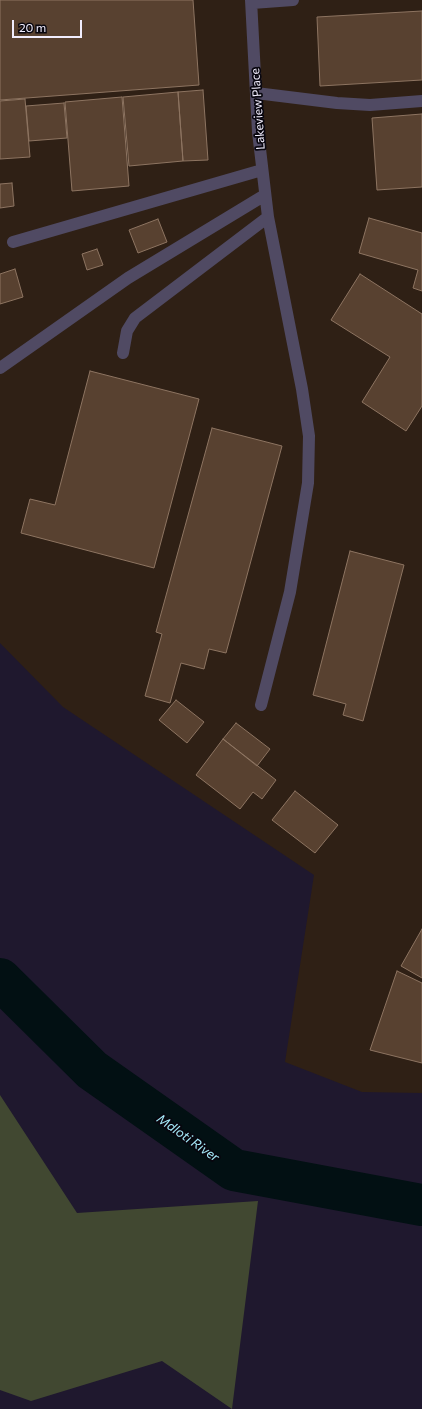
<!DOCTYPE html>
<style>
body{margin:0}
#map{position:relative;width:422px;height:1409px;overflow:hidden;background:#1f182e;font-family:Commissioner,sans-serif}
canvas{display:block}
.scale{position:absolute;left:12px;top:20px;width:70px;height:18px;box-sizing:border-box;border:2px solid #f1edfd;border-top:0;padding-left:5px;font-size:12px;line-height:14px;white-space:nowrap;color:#f1edfd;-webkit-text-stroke:3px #08060e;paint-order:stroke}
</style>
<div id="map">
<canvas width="422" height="1409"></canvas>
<div class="scale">20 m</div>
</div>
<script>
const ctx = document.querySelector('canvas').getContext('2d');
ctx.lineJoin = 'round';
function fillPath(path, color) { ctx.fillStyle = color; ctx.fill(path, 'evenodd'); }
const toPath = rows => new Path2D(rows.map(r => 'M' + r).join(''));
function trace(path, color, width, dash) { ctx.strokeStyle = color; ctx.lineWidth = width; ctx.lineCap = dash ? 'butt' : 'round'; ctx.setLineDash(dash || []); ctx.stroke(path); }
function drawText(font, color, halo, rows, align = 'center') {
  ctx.font = font + ' Commissioner,sans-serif'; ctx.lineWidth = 3.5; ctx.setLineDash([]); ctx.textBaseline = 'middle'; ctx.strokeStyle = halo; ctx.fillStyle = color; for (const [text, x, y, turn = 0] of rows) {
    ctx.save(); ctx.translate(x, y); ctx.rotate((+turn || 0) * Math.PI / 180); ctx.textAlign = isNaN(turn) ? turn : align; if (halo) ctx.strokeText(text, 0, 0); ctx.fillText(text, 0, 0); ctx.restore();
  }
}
const industrial = toPath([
 [0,0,422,0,422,1093,362,1092,285,1062,314,875,63,707,0,643]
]);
const green = toPath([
 [0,1095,77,1213,258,1201,232,1409,162,1361,31,1401,0,1390]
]);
const river = toPath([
 [0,979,92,1070,234,1170,422,1205]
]);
const building = toPath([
 [0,0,193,0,199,85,0,100,0,0],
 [422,11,422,80,320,86,317,17,422,11],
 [203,90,208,160,183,161,178,92,203,90],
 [178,92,183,161,129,166,123,97,178,92],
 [122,97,129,186,72,191,65,102,122,97],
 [25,99,30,157,0,159,0,101,25,99],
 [64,103,67,138,29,141,26,106,64,103],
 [422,114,422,187,377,190,372,118,422,114],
 [12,183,14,206,0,208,0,184,12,183],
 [369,218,422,233,422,291,413,288,418,270,359,253,369,218],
 [158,219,167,242,138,253,129,230,158,219],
 [97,249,103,265,87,270,82,254,97,249],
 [15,269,23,297,0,304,0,274,15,269],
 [360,274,422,314,422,406,406,431,362,402,390,357,331,320,360,274],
 [90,371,199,399,154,568,21,533,30,499,55,505,90,371],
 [212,428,282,446,226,653,209,649,204,669,181,663,170,703,145,696,162,634,156,632,212,428],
 [350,551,404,565,363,721,343,715,346,704,313,695,350,551],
 [176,700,204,722,187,743,159,720,176,700],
 [236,723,270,749,257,766,223,739,236,723],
 [223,739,276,780,262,799,253,792,240,809,196,775,223,739],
 [295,791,338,825,315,853,272,820,295,791],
 [422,929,422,978,401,966,422,929],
 [397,971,422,983,422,1063,370,1050,397,971]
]);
const lane = toPath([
 [251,0,258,132,268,217,302,389,309,436,308,483,290,592,261,705],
 [252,3,293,0],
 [256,93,337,103,370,105,422,101],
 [13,242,262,170],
 [123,353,127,331,135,318,268,217],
 [0,368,128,278,265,195]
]);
const streetNames = [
 ["Lakeview Place",258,109,-94]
];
const waterNames = [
 ["Mdloti River",188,1138,35]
];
fillPath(industrial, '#2f2015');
fillPath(green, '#414831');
trace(river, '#021013', 42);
fillPath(building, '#584130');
trace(building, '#8d7461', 1);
trace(lane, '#504a63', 12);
drawText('12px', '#f1edfd', '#08060e', streetNames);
drawText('italic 13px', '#a6ebfb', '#08060e', waterNames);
</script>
